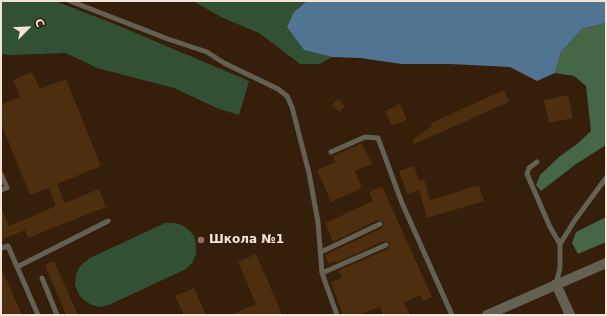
<!DOCTYPE html>
<meta charset="utf-8">
<style>
body{margin:0}
#map{position:relative;width:607px;height:316px;overflow:hidden;background:#351e0a;font-family:"DejaVu Sans",sans-serif}
canvas{display:block}
.frame{position:absolute;inset:0;border:2px solid #f5e5d9;pointer-events:none}
.north{position:absolute;left:8px;top:8px;width:40px;height:40px;-webkit-text-stroke:3px #351e0a;paint-order:stroke;rotate:66deg;font-size:11px;font-weight:700;line-height:16px;text-align:center;color:#f5e5d9}
.north::after{content:'';display:block;margin:auto;width:14px;height:18px;background:#f5e5d9;clip-path:polygon(50% 0,100% 100%,50% 72%,0 100%)}
</style>
<div id="map">
<canvas width="607" height="316"></canvas>
<div class="frame"></div>
<div class="north">С</div>
</div>
<script>
const ctx = document.querySelector('canvas').getContext('2d');
ctx.lineJoin = 'round';
function fillPath(path, color) { ctx.fillStyle = color; ctx.fill(path, 'evenodd'); }
const toPath = rows => new Path2D(rows.map(r => 'M' + r).join(''));
function trace(path, color, width, dash) { ctx.strokeStyle = color; ctx.lineWidth = width; ctx.lineCap = dash ? 'butt' : 'round'; ctx.setLineDash(dash || []); ctx.stroke(path); }
function drawText(font, color, halo, rows, align = 'center') {
  ctx.font = font + ' "DejaVu Sans",sans-serif'; ctx.lineWidth = 3; ctx.setLineDash([]); ctx.textBaseline = 'middle'; ctx.strokeStyle = halo; ctx.fillStyle = color; for (const [text, x, y, turn = 0] of rows) {
    ctx.save(); ctx.translate(x, y); ctx.rotate((+turn || 0) * Math.PI / 180); ctx.textAlign = isNaN(turn) ? turn : align; if (halo) ctx.strokeText(text, 0, 0); ctx.fillText(text, 0, 0); ctx.restore();
  }
}
const green = toPath([
 [1,1,55,1,112,23,249,81,239,115,219,109,174,88,97,68,66,53,11,55,1,54],
 [193,1,307,1,294,12,304,50,332,57,320,64,300,64,259,33,223,18],
 [165,223,174,223,182,225,189,230,194,236,196,245,196,254,192,263,186,269,109,305,100,307,92,305,85,301,79,295,75,285,76,274,81,265,90,258]
]);
const forest = toPath([
 [606,23,606,145,576,164,541,191,536,185,540,175,559,157,577,144,591,131,586,86,574,76,555,73,561,52,582,29],
 [606,217,606,242,578,254,572,243,576,232]
]);
const water = toPath([
 [307,1,606,1,606,23,582,29,561,52,555,73,537,81,510,67,450,64,402,64,360,58,332,57,304,50,287,27,294,12]
]);
const building = toPath([
 [32,72,40,89,66,79,101,166,57,184,65,203,99,189,106,207,28,238,25,230,1,240,1,208,9,226,56,206,49,188,30,195,1,123,1,105,20,97,13,80],
 [504,90,509,102,414,144,412,140,432,126,431,123],
 [568,95,573,118,549,123,544,100],
 [338,99,345,106,339,112,332,105],
 [400,104,407,120,392,126,385,111],
 [362,143,372,164,355,171,362,188,331,202,317,170,335,162,333,156],
 [414,166,419,181,424,179,430,200,479,185,484,201,427,218,419,190,407,194,399,171],
 [382,186,432,297,423,301,420,295,404,303,410,315,383,315,380,307,359,315,343,315,331,282,342,278,339,270,388,249,390,244,388,242,384,241,336,263,335,261,329,264,325,255,382,228,384,224,382,221,378,220,333,242,325,223,373,201,369,192],
 [256,254,279,307,282,315,231,315,256,304,238,262],
 [54,261,78,315,66,315,45,265],
 [1,267,10,288,22,315,4,315,1,308],
 [194,288,206,315,184,315,175,296]
]);
const service = toPath([
 [70,1,168,39,207,52,224,63,278,89,287,96,292,107,309,173,318,222,322,273,337,315],
 [331,152,365,137,378,138,402,203,452,315],
 [537,162,529,168,527,174,550,227,560,244],
 [1,174,7,188,1,190],
 [1,248,8,246,38,315],
 [321,252,380,224],
 [17,267,108,221],
 [322,273,386,245],
 [42,278,57,315],
 [556,284,560,268,560,244,575,220,606,178]
]);
const tertiary = toPath([
 [556,284,570,315],
 [487,315,606,263]
]);
const markers = [
 [201,240,4,"#8d6e63"]
];
const poiNames = [
 ["Школа №1",209,240]
];
fillPath(green, '#325134');
fillPath(forest, '#466747');
fillPath(water, '#507492');
fillPath(building, '#4d2e0f');
trace(service, '#646153', 5);
trace(tertiary, '#646153', 10);
for (const [x, y, r, color] of markers) { const dot = new Path2D(); dot.arc(x, y, r, 0, 2 * Math.PI); ctx.fillStyle = color; ctx.fill(dot); trace(dot, '#351e0a', 1.5); }
drawText('bold 12px', '#f5e5d9', '#351e0a', poiNames, 'left');
</script>
